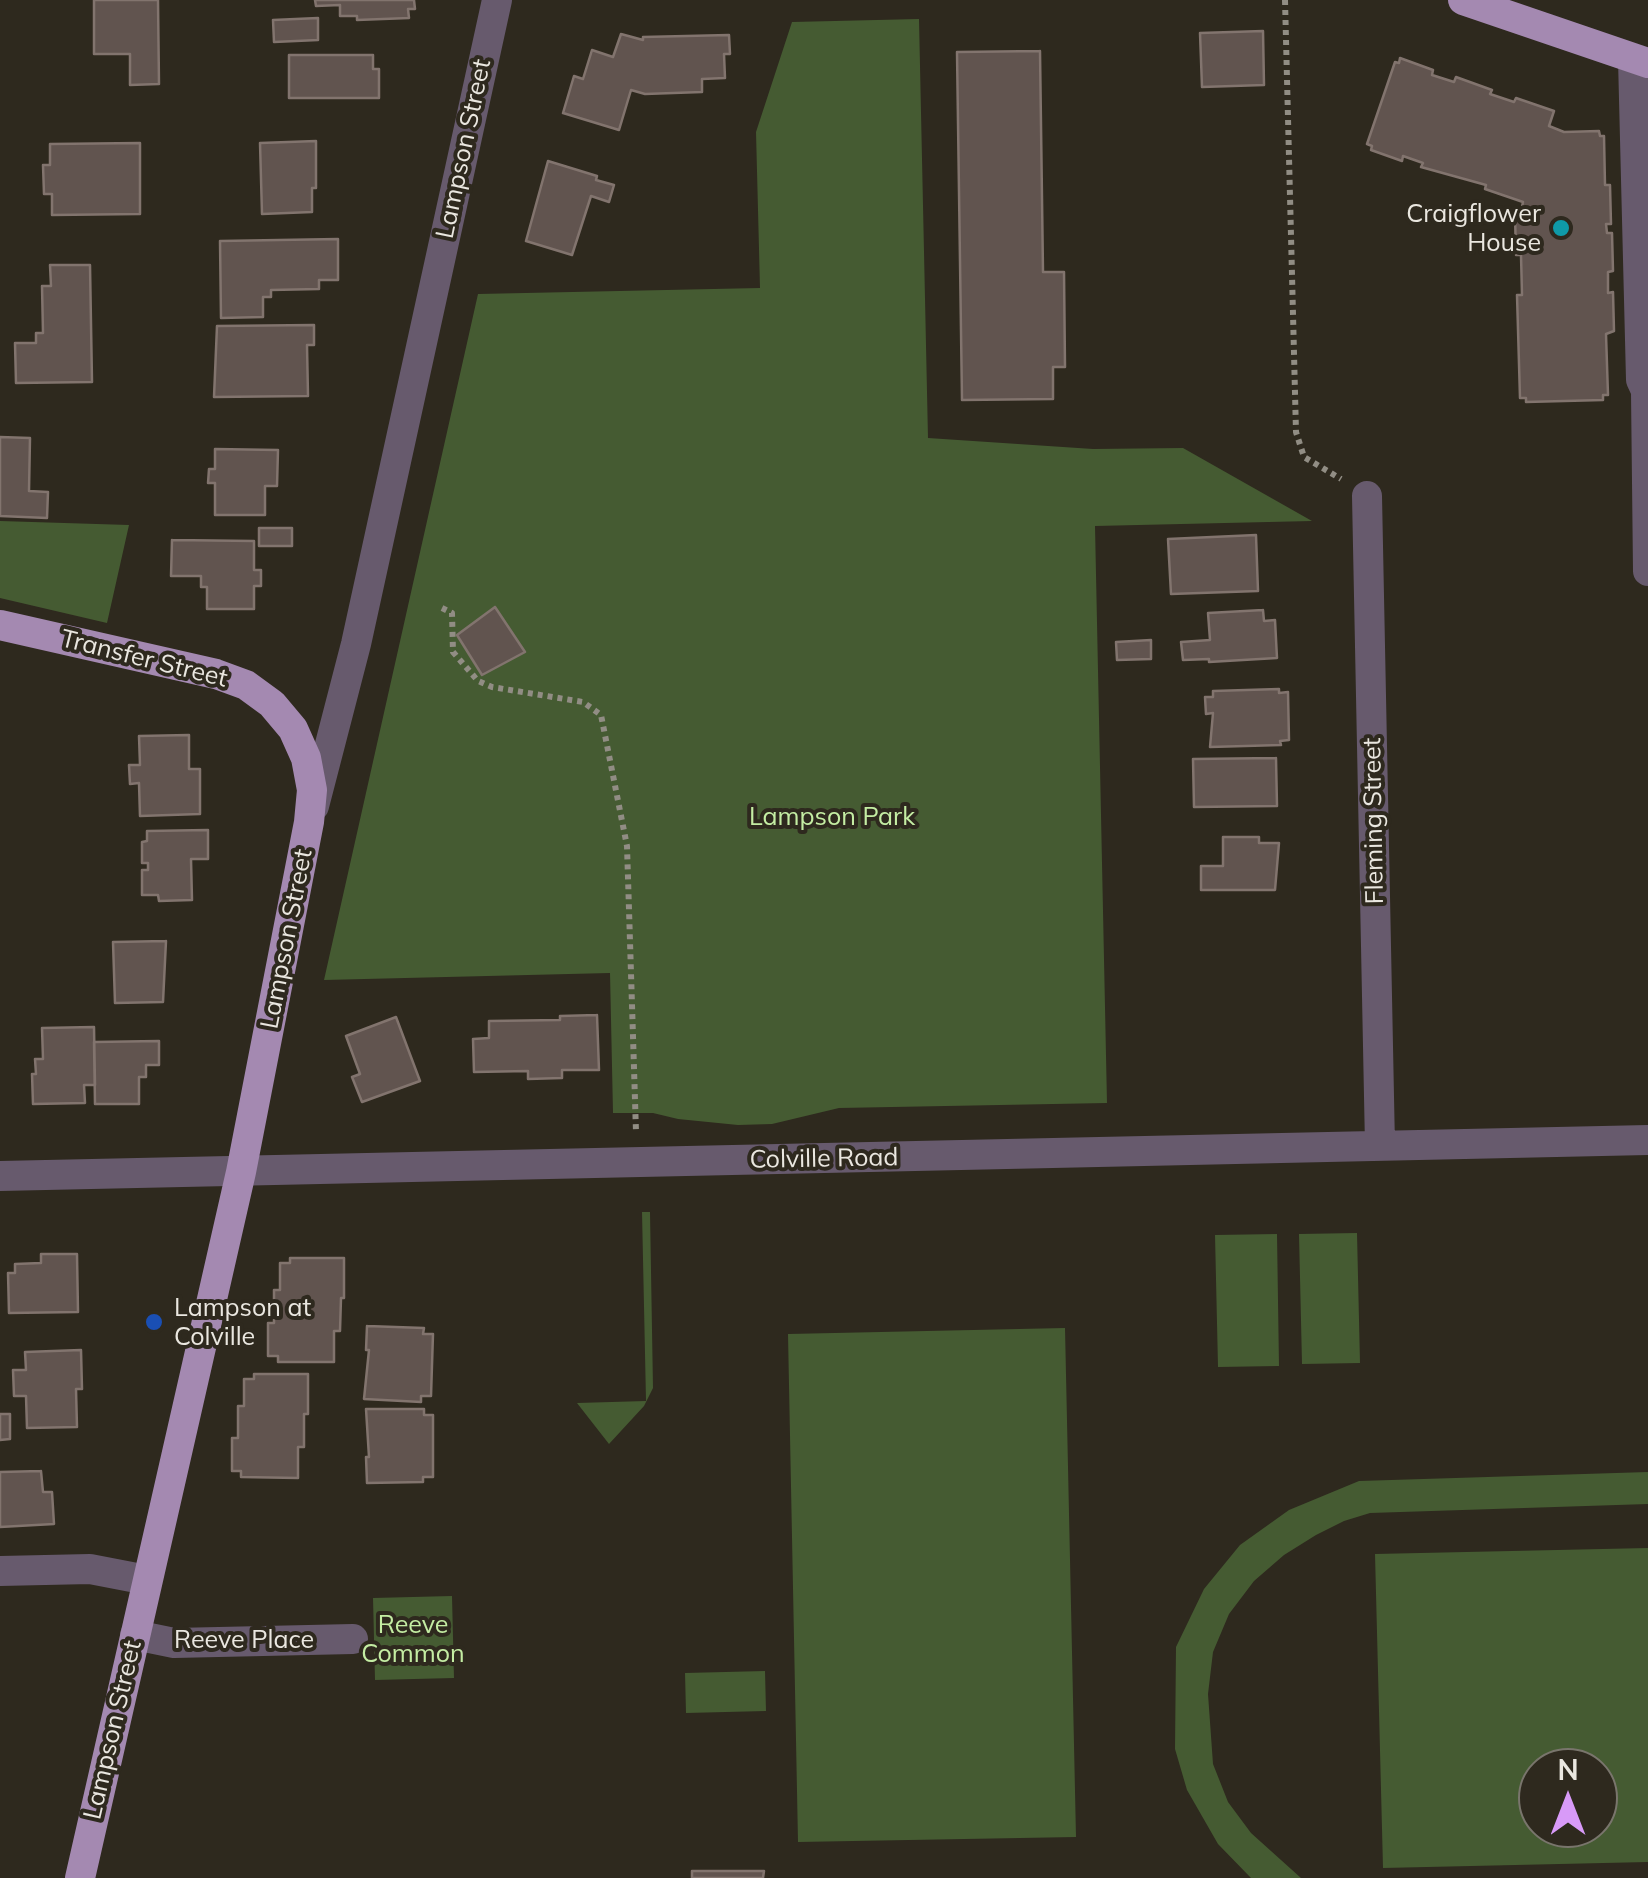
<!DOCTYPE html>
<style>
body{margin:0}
#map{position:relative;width:1648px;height:1878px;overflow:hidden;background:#2e291e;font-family:Mulish,sans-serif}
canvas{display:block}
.north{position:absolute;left:1518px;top:1748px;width:100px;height:100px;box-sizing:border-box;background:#2e291e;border:2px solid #79756c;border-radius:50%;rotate:0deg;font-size:28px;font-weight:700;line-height:40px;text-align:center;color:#eae7e0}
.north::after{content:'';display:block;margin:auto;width:35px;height:45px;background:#d89af8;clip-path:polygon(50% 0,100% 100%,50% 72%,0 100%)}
</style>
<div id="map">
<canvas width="1648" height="1878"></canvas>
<div class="north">N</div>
</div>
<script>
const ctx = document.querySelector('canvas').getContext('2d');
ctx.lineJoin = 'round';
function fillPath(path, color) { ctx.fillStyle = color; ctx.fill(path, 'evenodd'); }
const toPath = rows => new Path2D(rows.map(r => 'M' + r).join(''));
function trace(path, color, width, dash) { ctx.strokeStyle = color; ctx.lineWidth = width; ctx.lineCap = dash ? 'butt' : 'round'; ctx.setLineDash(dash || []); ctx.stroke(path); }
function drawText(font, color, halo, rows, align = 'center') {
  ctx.font = font + ' Mulish,sans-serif'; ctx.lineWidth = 8; ctx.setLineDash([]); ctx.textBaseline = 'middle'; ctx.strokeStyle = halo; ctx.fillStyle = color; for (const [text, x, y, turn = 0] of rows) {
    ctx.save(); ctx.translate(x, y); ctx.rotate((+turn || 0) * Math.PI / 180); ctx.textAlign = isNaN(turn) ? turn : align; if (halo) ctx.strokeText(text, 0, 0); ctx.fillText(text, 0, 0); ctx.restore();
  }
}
const green = toPath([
 [919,19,928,438,1093,449,1183,448,1312,521,1095,526,1107,1103,839,1108,772,1124,738,1125,678,1119,653,1113,613,1113,610,973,324,980,478,294,760,288,756,132,792,22],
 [0,521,129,525,107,623,0,598],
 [642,1212,650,1212,653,1388,644,1406,609,1444,577,1403,646,1401],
 [1357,1233,1360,1363,1302,1364,1299,1234],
 [1277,1234,1279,1366,1218,1367,1215,1235],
 [1065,1328,1076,1837,798,1842,788,1334],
 [1648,1472,1648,1504,1370,1513,1344,1521,1316,1535,1284,1555,1254,1581,1229,1614,1213,1652,1208,1694,1213,1764,1228,1802,1251,1833,1301,1878,1251,1878,1218,1844,1187,1790,1175,1749,1176,1647,1204,1589,1240,1545,1289,1510,1359,1481],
 [1648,1548,1648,1862,1383,1868,1375,1554],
 [1538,1768,1598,1768,1598,1828,1538,1828],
 [452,1596,454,1678,375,1680,373,1598],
 [765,1671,766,1711,686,1713,685,1673]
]);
const building = toPath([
 [94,0,158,0,159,84,130,85,130,54,94,54,94,0],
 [315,0,414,0,415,9,408,9,409,18,357,20,357,16,340,16,340,5,316,6,315,0],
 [318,18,318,40,274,42,273,20,318,18],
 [1263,31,1264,85,1202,87,1200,33,1263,31],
 [621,34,643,40,643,37,729,35,730,54,724,54,725,78,702,79,702,92,645,94,631,90,619,130,563,113,574,76,583,79,592,50,613,57,621,34],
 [1040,51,1043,272,1064,272,1065,367,1053,367,1053,399,962,400,957,52,1040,51],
 [289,55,373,55,373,69,379,69,379,98,289,98,289,55],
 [1400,58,1433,70,1432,75,1454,82,1456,77,1492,90,1490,94,1514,102,1516,98,1554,111,1549,126,1564,132,1599,131,1600,136,1604,136,1605,185,1610,185,1611,224,1606,224,1607,233,1612,233,1613,271,1608,272,1608,293,1613,292,1614,331,1606,334,1608,395,1603,395,1603,400,1526,402,1526,398,1520,398,1517,295,1522,295,1521,255,1516,255,1515,216,1520,216,1523,202,1485,189,1486,185,1421,167,1423,163,1403,156,1402,161,1371,150,1372,146,1367,144,1395,62,1399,63,1400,58],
 [316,141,316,188,312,188,312,212,262,214,260,143,316,141],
 [140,143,140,214,52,215,52,194,44,194,43,165,50,165,50,144,140,143],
 [548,161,597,176,596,180,614,185,609,202,591,196,572,255,526,241,548,161],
 [338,239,338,280,319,280,319,289,271,290,271,297,263,297,263,317,221,318,220,241,338,239],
 [50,265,90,265,92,382,16,383,15,343,36,343,36,333,43,333,42,286,51,286,50,265],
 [314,325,314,345,307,345,308,396,214,397,217,326,314,325],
 [0,437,30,438,29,491,48,492,47,518,0,516,0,437],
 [215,449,278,450,277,486,265,486,265,515,215,515,215,483,208,483,209,469,215,469,215,449],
 [259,528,292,528,292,546,259,546,259,528],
 [1256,535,1258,591,1171,594,1168,539,1256,535],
 [172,540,254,541,254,570,261,570,261,586,254,586,254,609,207,609,207,587,201,587,201,576,171,576,172,540],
 [495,607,525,652,482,675,457,635,495,607],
 [1263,610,1264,621,1275,620,1277,658,1209,662,1209,659,1183,660,1181,642,1210,640,1208,613,1263,610],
 [1151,640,1151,659,1117,660,1116,642,1151,640],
 [1279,689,1279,693,1288,692,1289,740,1280,741,1281,745,1210,747,1213,713,1206,714,1205,697,1213,697,1213,691,1279,689],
 [189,735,189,769,200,769,200,814,140,816,139,783,130,784,129,765,140,765,139,736,189,735],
 [1276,758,1277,806,1194,807,1193,759,1276,758],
 [208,830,208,859,191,859,192,900,159,901,158,895,142,895,142,870,148,870,148,863,142,863,142,842,147,841,147,831,208,830],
 [1223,837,1259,837,1259,843,1279,843,1275,890,1201,890,1201,866,1223,866,1223,837],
 [166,941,163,1002,115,1003,113,942,166,941],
 [597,1015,599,1070,562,1070,562,1078,528,1079,528,1071,474,1072,473,1039,489,1038,489,1021,560,1020,560,1016,597,1015],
 [396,1017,420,1081,362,1102,352,1077,360,1074,346,1036,396,1017],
 [94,1027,95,1085,84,1085,85,1103,33,1104,32,1074,36,1074,35,1059,43,1059,42,1028,94,1027],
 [159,1041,159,1065,146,1065,146,1077,139,1077,139,1104,95,1104,94,1042,159,1041],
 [41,1254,77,1254,78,1312,9,1313,8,1273,15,1273,15,1264,41,1263,41,1254],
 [290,1258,344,1258,344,1298,341,1298,340,1331,334,1331,334,1362,278,1362,278,1356,268,1356,268,1323,274,1323,274,1290,280,1290,280,1263,290,1263,290,1258],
 [367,1326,424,1328,423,1334,433,1334,431,1396,421,1396,421,1402,364,1399,369,1350,366,1350,367,1326],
 [81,1350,82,1389,76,1389,77,1427,27,1428,26,1396,14,1396,13,1370,26,1370,25,1352,81,1350],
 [254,1374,308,1374,308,1414,304,1414,304,1447,298,1447,298,1478,241,1477,241,1471,232,1471,232,1438,238,1438,238,1406,244,1406,244,1379,254,1379,254,1374],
 [366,1409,424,1409,424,1415,433,1415,433,1477,423,1477,423,1482,367,1483,366,1457,369,1457,366,1409],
 [0,1414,10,1414,10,1439,0,1440,0,1414],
 [41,1471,43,1492,52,1492,54,1524,0,1527,0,1472,41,1471],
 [692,1871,764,1871,763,1878,692,1878,692,1871]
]);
const path = toPath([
 [1285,0,1296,432,1304,457,1341,479],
 [442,608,452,613,453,652,478,681,492,687,583,702,601,715,627,846,636,1132]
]);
const minor = toPath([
 [1633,59,1641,380,1648,395],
 [1646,393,1648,571],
 [1367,496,1380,1146],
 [314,806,356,644,497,0],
 [0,1176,1648,1140],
 [0,1571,90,1569,147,1580],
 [135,1635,174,1643,353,1639]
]);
const major = toPath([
 [1463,0,1648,63],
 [0,625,216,674,246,685,272,704,293,729,306,758,312,790,309,822,241,1172,80,1878]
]);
const markers = [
 [1561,228,10,"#0f9aa8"],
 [154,1322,10,"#1a4fb4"]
];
const streetNames = [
 ["Lampson Street",464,149,-78],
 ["Transfer Street",144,659,14],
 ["Fleming Street",1374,821,-91],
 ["Lampson Street",287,939,-79],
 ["Colville Road",824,1159,-1],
 ["Reeve Place",244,1640],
 ["Lampson Street",113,1730,-77]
];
const poiNames = [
 ["Craigflower",1541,214],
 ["House",1541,243],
 ["Lampson at",174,1308,"left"],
 ["Colville",174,1337,"left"]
];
const parkNames = [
 ["Lampson Park",832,817],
 ["Reeve",413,1625],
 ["Common",413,1654]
];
fillPath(green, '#455b32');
fillPath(building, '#61544f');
trace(building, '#82746e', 2.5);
trace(path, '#918d84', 6, [5, 5]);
trace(minor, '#675a6d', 30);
trace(major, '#a489b1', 30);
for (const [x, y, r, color] of markers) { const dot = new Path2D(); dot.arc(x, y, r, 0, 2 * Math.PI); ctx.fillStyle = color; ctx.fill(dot); trace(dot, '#2e291e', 4); }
drawText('25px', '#eae7e0', '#2e291e', streetNames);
drawText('25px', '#eae7e0', '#2e291e', poiNames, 'right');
drawText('25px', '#c4eda3', '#2e291e', parkNames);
</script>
